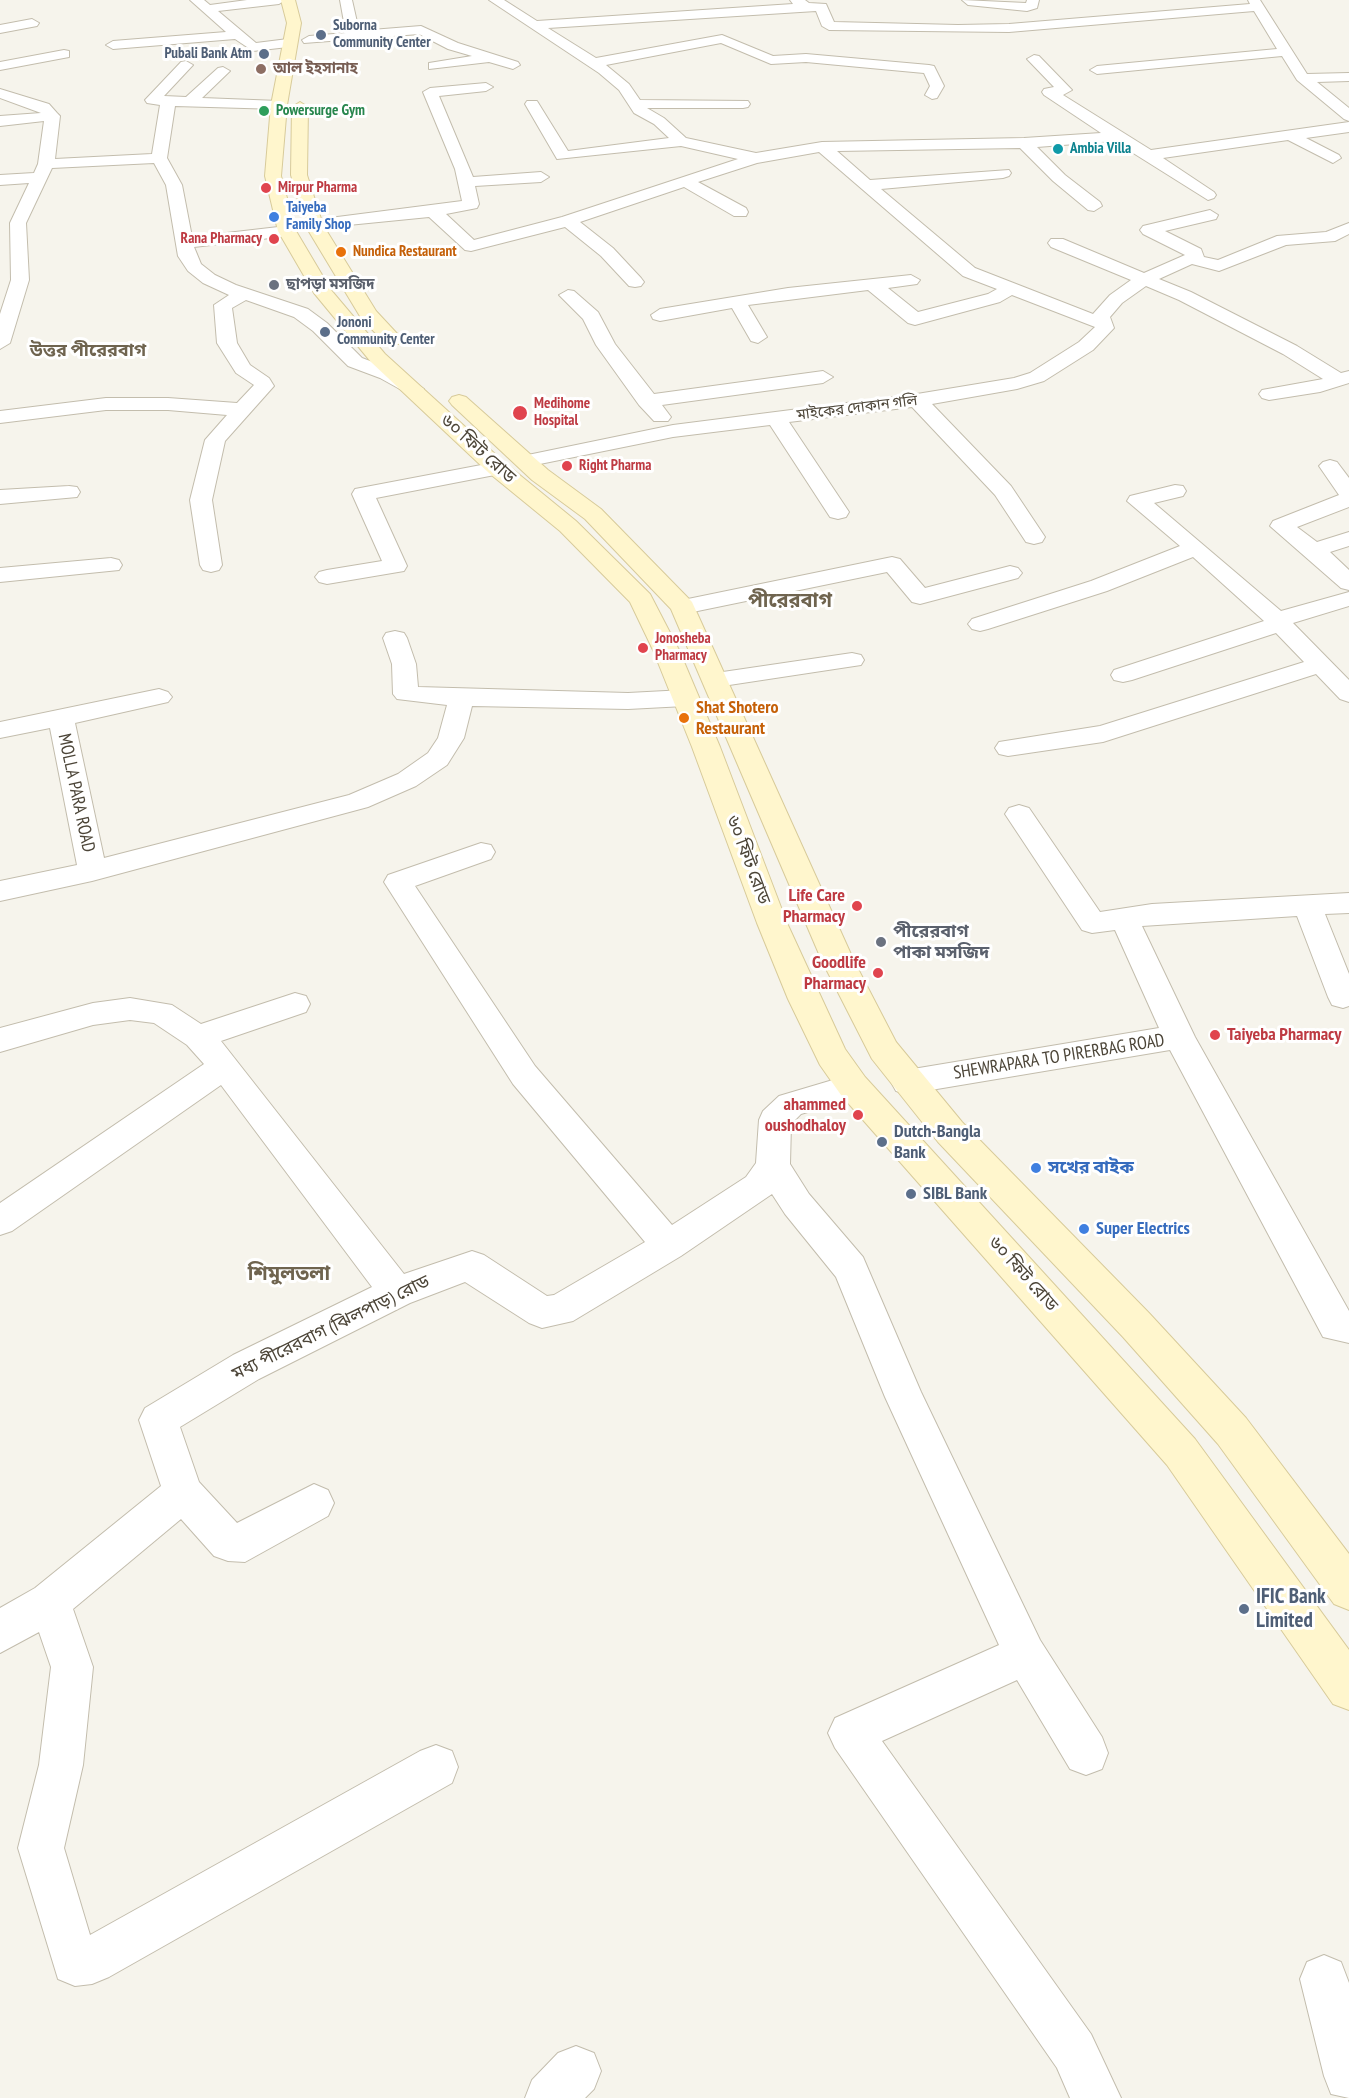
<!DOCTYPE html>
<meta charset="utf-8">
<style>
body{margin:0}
canvas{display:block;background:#f6f4ec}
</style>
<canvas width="1349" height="2098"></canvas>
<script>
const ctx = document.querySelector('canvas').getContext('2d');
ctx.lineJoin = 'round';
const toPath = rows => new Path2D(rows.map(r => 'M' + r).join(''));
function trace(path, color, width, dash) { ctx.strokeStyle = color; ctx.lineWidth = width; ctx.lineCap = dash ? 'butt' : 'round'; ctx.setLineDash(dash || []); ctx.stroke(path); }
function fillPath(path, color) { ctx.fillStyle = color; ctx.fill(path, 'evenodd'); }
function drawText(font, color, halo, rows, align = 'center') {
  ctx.font = font + ' "PT Sans Narrow","Noto Sans Bengali",sans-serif'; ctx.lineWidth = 6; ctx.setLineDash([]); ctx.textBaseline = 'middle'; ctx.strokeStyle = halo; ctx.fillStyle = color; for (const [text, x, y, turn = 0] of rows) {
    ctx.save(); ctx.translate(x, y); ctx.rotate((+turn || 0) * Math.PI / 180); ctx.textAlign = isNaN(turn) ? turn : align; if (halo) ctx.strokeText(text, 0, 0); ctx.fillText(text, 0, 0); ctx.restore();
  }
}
const street = toPath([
 [190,0,204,0,210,5,247,0,285,0,279,4,218,11,256,43,288,39,295,43,288,47,253,51,235,39,113,49,106,45,113,41,226,32,190,0],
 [340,0,352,0,359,31,421,26,458,43,518,62,520,65,513,69,489,62,429,69,429,63,472,56,448,49,419,34,304,43,302,40,309,36,346,33,340,0],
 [489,0,504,0,537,21,793,4,790,0,805,0,809,3,826,4,834,22,958,25,1009,24,1250,4,1248,0,1260,0,1307,74,1349,73,1349,81,1317,82,1349,108,1349,121,1344,119,1297,80,1282,56,1097,74,1090,70,1097,66,1277,49,1254,11,1009,32,829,30,822,26,816,11,548,28,596,58,722,35,773,56,806,54,929,65,934,66,944,86,937,98,932,99,925,95,930,86,924,73,806,62,771,64,721,43,606,65,629,84,640,100,748,101,750,104,748,107,743,108,647,108,664,118,686,138,756,153,822,142,1024,138,1101,133,1044,95,1042,92,1044,89,1054,87,1027,59,1034,55,1039,56,1072,90,1063,95,1151,150,1349,122,1349,132,1306,138,1339,155,1341,158,1333,163,1288,140,1163,158,1214,192,1216,195,1214,198,1208,200,1114,141,1037,147,1065,175,1100,202,1102,206,1094,211,1088,210,1053,181,1020,148,837,151,870,180,1009,170,1011,173,1009,176,1003,178,881,189,975,268,1093,314,1110,295,1131,280,1051,247,1048,243,1051,239,1063,239,1144,273,1185,255,1143,234,1140,230,1143,226,1210,210,1218,215,1216,219,1165,231,1201,249,1204,257,1218,260,1277,236,1326,232,1349,223,1349,234,1335,241,1286,245,1219,271,1192,264,1159,279,1191,292,1297,346,1341,373,1349,371,1349,383,1320,392,1269,400,1262,398,1259,394,1262,390,1323,379,1283,354,1179,300,1146,286,1122,303,1110,317,1114,328,1093,350,1044,381,1017,389,932,404,1011,486,1045,537,1042,542,1034,544,1026,542,995,495,912,407,789,422,849,512,846,517,838,519,830,517,770,425,673,437,525,467,518,465,514,461,518,457,673,425,917,394,1014,378,1030,373,1079,342,1095,327,1012,295,1000,302,915,325,908,323,868,290,748,305,767,337,758,343,751,341,732,308,660,321,653,319,651,315,660,309,788,288,911,275,920,280,917,284,888,288,918,312,988,294,997,289,963,276,819,152,757,163,698,182,746,208,748,212,746,216,734,216,684,187,580,222,613,248,641,278,644,282,641,286,635,287,629,286,601,256,565,227,471,251,465,250,429,217,308,229,306,225,308,221,314,220,462,201,455,169,423,92,430,88,486,83,493,87,486,91,439,96,473,177,541,172,549,177,541,182,475,186,479,204,477,208,446,214,474,240,562,217,738,159,681,146,557,159,525,104,527,101,537,101,568,151,669,138,654,124,634,113,619,90,599,73,489,0],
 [962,0,1026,3,1027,0,1039,0,1037,8,1027,11,968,5,962,0],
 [32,19,39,23,37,26,0,33,0,25,32,19],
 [64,50,69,51,69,57,0,70,0,62,64,50],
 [186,61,193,65,164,96,186,97,218,68,223,67,230,71,202,98,279,101,286,105,279,109,175,106,167,158,182,185,192,237,287,226,296,231,287,236,194,247,201,264,215,275,236,285,308,309,327,323,362,358,394,370,424,389,421,393,407,393,380,378,348,366,313,331,294,317,246,300,232,308,237,343,250,365,269,378,274,386,225,441,212,500,222,565,219,570,211,572,203,570,200,565,190,500,205,440,227,415,168,410,106,410,0,423,0,411,106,398,168,398,237,403,254,385,236,373,217,343,214,305,229,295,203,283,188,271,178,256,166,185,154,163,52,168,26,223,29,280,10,343,0,349,0,314,11,280,10,223,29,183,0,185,0,175,34,173,38,164,44,121,0,126,0,116,41,113,0,98,0,89,49,104,57,113,60,116,55,159,152,154,160,105,147,103,145,100,181,62,186,61],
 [568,290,574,291,598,312,615,344,654,394,823,371,833,377,823,383,662,405,671,417,668,421,654,421,639,405,596,345,583,319,559,295,568,290],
 [1330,460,1337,462,1349,478,1349,507,1297,527,1317,542,1349,532,1349,546,1330,552,1349,570,1349,590,1341,588,1270,526,1273,521,1339,495,1319,466,1323,462,1330,460],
 [497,462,505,463,508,468,505,473,376,498,407,566,404,571,327,584,319,582,315,577,319,572,327,570,382,561,352,494,355,489,497,462],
 [1175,485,1183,486,1186,491,1183,496,1154,503,1281,611,1349,592,1349,606,1293,623,1349,680,1349,702,1340,699,1316,674,1103,742,1008,756,999,754,995,748,999,742,1100,726,1304,662,1276,633,1132,680,1123,682,1114,680,1111,675,1114,670,1264,621,1193,557,1107,591,988,629,980,631,972,629,968,624,972,619,1091,581,1180,546,1127,501,1130,496,1175,485],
 [69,486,77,487,80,492,77,497,0,504,0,490,69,486],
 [892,557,900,559,925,588,1010,566,1018,568,1022,573,1018,578,920,604,912,602,887,572,683,614,675,612,671,607,675,602,683,600,892,557],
 [111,558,119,560,122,565,119,570,0,582,0,568,111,558],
 [395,631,404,633,407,638,416,664,418,687,628,693,685,690,694,693,698,698,694,703,685,706,628,709,472,706,464,738,447,765,416,786,368,807,92,881,0,901,0,881,77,865,50,728,0,738,0,722,159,689,168,692,172,697,168,702,75,723,104,858,349,795,398,774,428,753,438,738,447,705,397,699,393,694,392,664,383,638,386,633,395,631],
 [852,653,861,655,864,660,861,665,716,687,707,685,704,680,707,675,716,673,852,653],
 [1019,805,1029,808,1100,912,1152,904,1349,893,1349,913,1325,914,1349,974,1349,1006,1343,1008,1332,1005,1328,997,1297,916,1142,926,1195,1037,1349,1311,1349,1343,1323,1337,1170,1050,907,1094,896,1091,891,1082,896,1073,907,1070,1159,1028,1115,930,1092,933,1082,930,1005,814,1009,808,1019,805],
 [481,843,491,845,495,852,491,859,415,886,535,1066,672,1225,746,1177,756,1163,759,1120,763,1111,779,1096,853,1074,864,1077,869,1086,864,1095,801,1114,791,1124,790,1164,809,1194,863,1257,921,1392,1040,1640,1102,1737,1108,1753,1102,1769,1086,1775,1070,1769,1017,1680,882,1741,1091,2034,1121,2098,1070,2098,1057,2068,835,1748,828,1733,835,1718,999,1645,885,1397,836,1277,785,1214,772,1194,681,1256,573,1321,542,1328,529,1323,465,1282,410,1303,259,1379,180,1427,199,1482,237,1523,314,1484,328,1490,334,1503,328,1516,245,1562,228,1561,214,1556,181,1519,73,1609,93,1667,83,1765,64,1848,90,1935,420,1751,436,1745,452,1751,458,1767,452,1783,109,1977,92,1984,75,1986,58,1979,18,1848,39,1765,51,1667,39,1632,0,1653,0,1608,35,1588,161,1486,139,1420,145,1408,233,1355,372,1287,221,1085,12,1231,0,1235,0,1203,204,1064,187,1045,154,1023,130,1020,93,1025,0,1052,0,1028,93,1003,130,998,172,1005,201,1024,295,993,306,996,310,1004,306,1012,221,1041,404,1274,472,1251,484,1255,547,1296,554,1295,645,1242,513,1084,384,882,388,875,481,843],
 [1324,1955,1341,1962,1349,1983,1349,2098,1331,2094,1324,2076,1300,1979,1307,1962,1324,1955],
 [576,2046,594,2053,601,2071,594,2089,585,2098,525,2098,532,2080,558,2053,576,2046]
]);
const secondary = toPath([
 [281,0,295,0,301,23,287,105,281,176,296,231,331,290,385,354,505,463,576,521,650,594,679,650,720,747,787,923,845,1049,865,1077,1195,1439,1349,1650,1349,1710,1333,1704,1167,1465,841,1095,820,1065,788,999,757,923,692,747,653,650,630,602,560,531,489,473,371,362,314,293,278,231,265,176,271,105,287,23,281,0],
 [300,102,308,107,307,175,323,225,376,311,403,340,400,344,386,344,361,318,305,225,291,175,292,107,300,102],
 [459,395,466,397,548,470,601,509,692,602,854,961,896,1042,962,1122,1149,1313,1246,1418,1349,1554,1349,1610,1334,1604,1218,1444,1123,1337,938,1142,872,1059,822,961,671,609,585,519,532,480,452,405,449,401,452,397,459,395]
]);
const markers = [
 [321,35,6,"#5c6f8a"],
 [264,54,6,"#5c6f8a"],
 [261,69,6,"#8d6e63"],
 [264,111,6,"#2e9e5b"],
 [1058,149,6,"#0f9aa8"],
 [266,188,6,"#e0444e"],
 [274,217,6,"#3f7fe0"],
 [274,239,6,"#e0444e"],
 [341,252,6,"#e8710a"],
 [274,285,6,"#6b7280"],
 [325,332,6,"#5c6f8a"],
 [520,413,8,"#e0444e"],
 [567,466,6,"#e0444e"],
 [643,648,6,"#e0444e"],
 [684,718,6,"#e8710a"],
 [857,906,6,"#e0444e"],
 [881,942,6,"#6b7280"],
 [878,973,6,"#e0444e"],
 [1215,1035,6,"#e0444e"],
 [858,1115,6,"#e0444e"],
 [882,1142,6,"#5c6f8a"],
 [1036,1168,6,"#3f7fe0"],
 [911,1194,6,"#5c6f8a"],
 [1084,1229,6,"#3f7fe0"],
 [1244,1609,6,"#5c6f8a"]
];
const farServicenames = [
 ["Suborna",333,26],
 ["Community Center",333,43],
 ["Pubali Bank Atm",252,54,"right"],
 ["Jononi",337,323],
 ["Community Center",337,340]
];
const farEducationnames = [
 ["আল ইহসানাহ",273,69]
];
const farLeisurenames = [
 ["Powersurge Gym",276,111]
];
const farCulturenames = [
 ["Ambia Villa",1070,149]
];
const farHealthnames = [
 ["Mirpur Pharma",278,188],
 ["Rana Pharmacy",262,239,"right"],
 ["Medihome",534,404],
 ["Hospital",534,421],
 ["Right Pharma",579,466],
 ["Jonosheba",655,639],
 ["Pharmacy",655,656]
];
const farShopnames = [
 ["Taiyeba",286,208],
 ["Family Shop",286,225]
];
const farFoodnames = [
 ["Nundica Restaurant",353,252]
];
const farWorshipnames = [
 ["ছাপড়া মসজিদ",286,285]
];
const farStreetnames = [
 ["মাইকের দোকান গলি",857,408,-7]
];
const farQuarternames = [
 ["উত্তর পীরেরবাগ",88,351]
];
const streetNames = [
 ["৬০ ফিট রোড",478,449,42],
 ["MOLLA PARA ROAD",76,793,78],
 ["৬০ ফিট রোড",748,860,69],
 ["SHEWRAPARA TO PIRERBAG ROAD",1059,1057,-9],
 ["৬০ ফিট রোড",1023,1274,48],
 ["মধ্য পীরেরবাগ (ঝিলপাড়) রোড",331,1328,-26]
];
const foodNames = [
 ["Shat Shotero",696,708],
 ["Restaurant",696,729]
];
const healthNames = [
 ["Life Care",845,896],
 ["Pharmacy",845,917],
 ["Goodlife",866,963],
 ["Pharmacy",866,984],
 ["Taiyeba Pharmacy",1227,1035,"left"],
 ["ahammed",846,1105],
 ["oushodhaloy",846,1126]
];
const worshipNames = [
 ["পীরেরবাগ",893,932],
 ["পাকা মসজিদ",893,953]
];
const serviceNames = [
 ["Dutch-Bangla",894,1132],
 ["Bank",894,1153],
 ["SIBL Bank",923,1194]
];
const shopNames = [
 ["সখের বাইক",1048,1168],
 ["Super Electrics",1096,1229]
];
const farDistrictnames = [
 ["পীরেরবাগ",790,601]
];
const neighbourhoodNames = [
 ["শিমুলতলা",289,1274]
];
const nearServicenames = [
 ["IFIC Bank",1256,1597],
 ["Limited",1256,1621]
];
trace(street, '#c3bdad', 2);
trace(secondary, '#d8cb9a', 2);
fillPath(street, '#fff');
fillPath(secondary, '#fff6cd');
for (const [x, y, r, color] of markers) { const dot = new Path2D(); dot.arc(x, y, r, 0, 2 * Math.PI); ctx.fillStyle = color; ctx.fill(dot); trace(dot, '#fff', 2); }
drawText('bold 15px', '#4e5e75', '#fff', farServicenames, 'left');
drawText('bold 15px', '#785e54', '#fff', farEducationnames, 'left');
drawText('bold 15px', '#27864d', '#fff', farLeisurenames, 'left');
drawText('bold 15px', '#0d838f', '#fff', farCulturenames, 'left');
drawText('bold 15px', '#be3a42', '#fff', farHealthnames, 'left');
drawText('bold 15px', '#366cbe', '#fff', farShopnames, 'left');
drawText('bold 15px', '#c56008', '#fff', farFoodnames, 'left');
drawText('bold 15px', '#5b616d', '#fff', farWorshipnames, 'left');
drawText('15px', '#4c4538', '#fff', farStreetnames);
drawText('bold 18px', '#6f644f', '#fff', farQuarternames);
drawText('18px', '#4c4538', '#fff', streetNames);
drawText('bold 18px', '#c56008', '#fff', foodNames, 'left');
drawText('bold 18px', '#be3a42', '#fff', healthNames, 'right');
drawText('bold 18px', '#5b616d', '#fff', worshipNames, 'left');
drawText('bold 18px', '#4e5e75', '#fff', serviceNames, 'left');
drawText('bold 18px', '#366cbe', '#fff', shopNames, 'left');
drawText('bold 20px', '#6f644f', '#fff', farDistrictnames);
drawText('bold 20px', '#6f644f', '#fff', neighbourhoodNames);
drawText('bold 21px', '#4e5e75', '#fff', nearServicenames, 'left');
</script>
